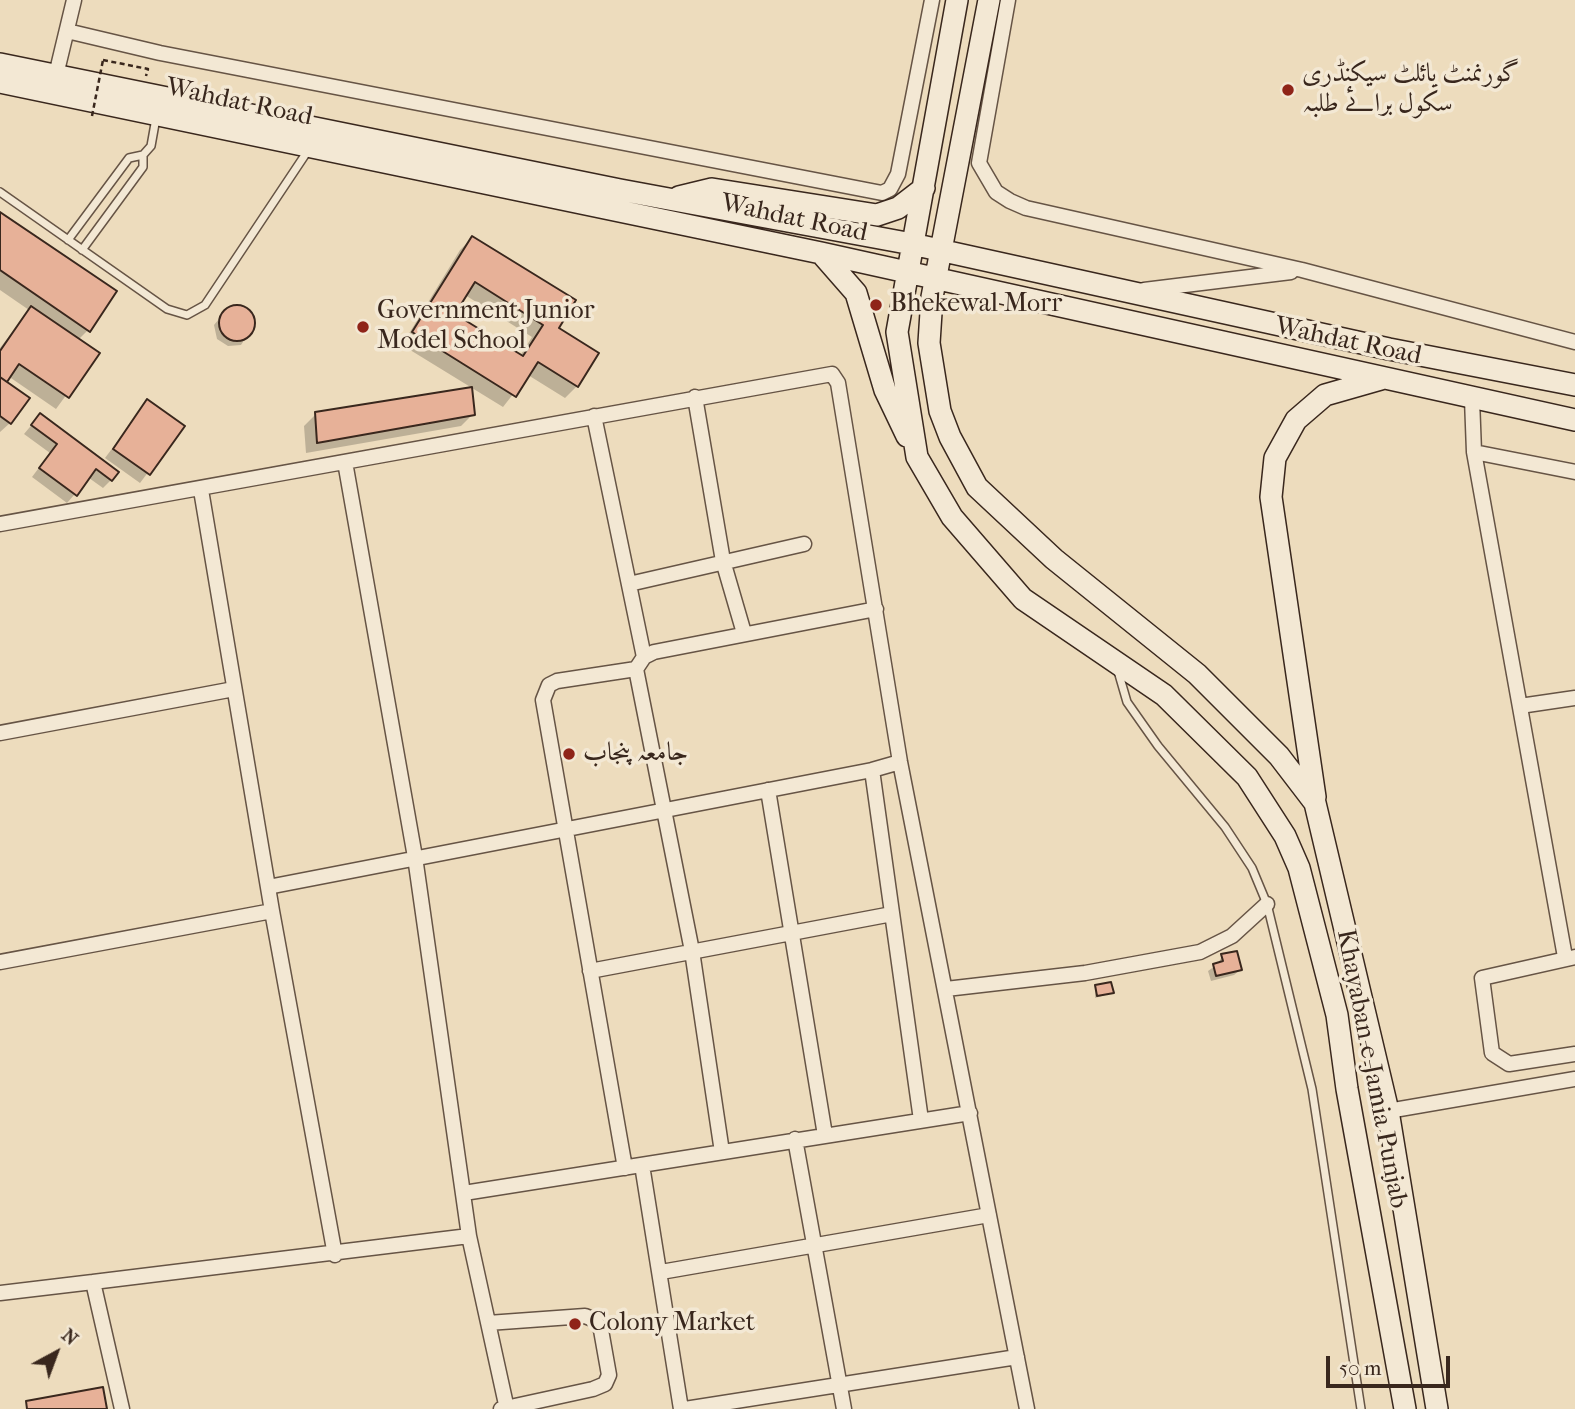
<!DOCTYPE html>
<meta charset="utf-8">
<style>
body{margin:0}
#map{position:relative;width:1575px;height:1409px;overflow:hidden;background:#eddcbd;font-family:"IM FELL French Canon",serif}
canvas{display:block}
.north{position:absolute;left:21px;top:1318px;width:70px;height:70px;-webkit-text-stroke:5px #f3e8d4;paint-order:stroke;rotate:41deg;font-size:19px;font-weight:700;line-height:28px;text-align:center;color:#39271d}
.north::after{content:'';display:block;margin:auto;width:24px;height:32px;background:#39271d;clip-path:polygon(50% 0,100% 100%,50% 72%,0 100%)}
.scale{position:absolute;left:1326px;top:1356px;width:124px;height:32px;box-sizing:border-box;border:4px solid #39271d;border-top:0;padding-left:9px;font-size:21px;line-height:24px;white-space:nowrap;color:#39271d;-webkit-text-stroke:5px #f3e8d4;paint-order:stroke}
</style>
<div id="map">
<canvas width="1575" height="1409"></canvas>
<div class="north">N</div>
<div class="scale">50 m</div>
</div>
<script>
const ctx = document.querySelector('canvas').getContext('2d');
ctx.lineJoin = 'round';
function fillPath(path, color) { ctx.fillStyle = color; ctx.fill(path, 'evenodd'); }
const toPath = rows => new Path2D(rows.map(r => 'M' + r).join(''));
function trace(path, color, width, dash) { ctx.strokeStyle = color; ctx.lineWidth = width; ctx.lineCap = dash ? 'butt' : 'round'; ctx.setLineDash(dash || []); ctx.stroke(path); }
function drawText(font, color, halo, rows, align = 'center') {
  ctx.font = font + ' "IM FELL French Canon",Amiri,serif'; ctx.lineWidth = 7; ctx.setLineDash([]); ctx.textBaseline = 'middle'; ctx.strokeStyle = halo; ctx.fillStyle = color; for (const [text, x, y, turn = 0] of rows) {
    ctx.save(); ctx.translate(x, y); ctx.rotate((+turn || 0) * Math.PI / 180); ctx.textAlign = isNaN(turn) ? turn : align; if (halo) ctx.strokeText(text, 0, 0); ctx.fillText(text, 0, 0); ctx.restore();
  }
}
const shadow = toPath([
 [0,214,88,330,78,340,97,353,56,409,8,376,4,382,10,423,0,432,0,348,29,310,0,290],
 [472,238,556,328,577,386,565,398,528,375,503,407,402,345,460,250],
 [465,295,532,337,520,356,453,315],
 [239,305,250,314,254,325,241,345,228,346,217,339,214,325,228,308],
 [147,402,182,427,140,483,105,458],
 [316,414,473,414,461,426,306,453,304,426],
 [40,415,111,480,103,488,89,478,67,503,32,477,50,453,24,434],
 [1222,956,1240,970,1234,975,1211,981,1208,971,1218,964],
 [1096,987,1112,993,1095,998]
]);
const building = toPath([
 [0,212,117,291,90,332,0,270,0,212],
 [472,236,576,300,559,328,599,353,578,387,538,362,516,397,412,332,472,236],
 [475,282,543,325,523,356,455,314,475,282],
 '219 323a18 18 0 1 1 36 0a18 18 0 1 1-36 0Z',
 [31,306,100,353,69,398,19,364,7,382,0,377,0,351,31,306],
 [0,377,30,398,11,424,0,416,0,377],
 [472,387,475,415,317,443,315,412,472,387],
 [147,399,185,426,150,475,113,449,147,399],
 [40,413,119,472,112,481,96,469,77,496,39,468,57,444,31,425,40,413],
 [1237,951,1242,970,1216,976,1213,964,1223,961,1221,954,1237,951],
 [1111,982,1114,993,1097,996,1095,985,1111,982],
 [103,1387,107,1409,27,1409,26,1401,103,1387]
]);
const path = toPath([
 [103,60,148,69,146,76]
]);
const lane = toPath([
 [0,192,167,309,187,315,205,305,309,149],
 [68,240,129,158,143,155,151,146,156,118],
 [82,250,143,167,143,155],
 [1118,671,1127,702,1158,746,1225,827,1252,868,1267,904,1312,1089,1361,1409]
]);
const street = toPath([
 [1008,0,979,163,996,192,1010,201,1026,208,1302,270,1575,342],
 [67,31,160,53,882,193,890,189,898,174,932,0],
 [56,75,74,0],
 [1144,290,1291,272],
 [695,397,723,561,744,633],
 [1472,399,1474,452,1565,957],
 [594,416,644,657],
 [1474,452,1575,472],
 [201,490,272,911,335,1255],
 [0,524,832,374,838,383,900,762,1027,1409],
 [629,584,804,544],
 [1520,706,1575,698],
 [0,733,234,689],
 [872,770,921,1120],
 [768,790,825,1135],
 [268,887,872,770,900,762],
 [1575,957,1482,978,1492,1053,1509,1064,1575,1054],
 [0,962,272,911],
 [590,971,892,914],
 [946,989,1085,973,1200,952,1232,936,1267,904],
 [1388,1111,1575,1079],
 [795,1139,844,1409],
 [722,1152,692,951,636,669,644,657,654,652,876,609],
 [642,1165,681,1409],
 [625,1168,543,700,549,685,557,681,636,669],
 [464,1193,970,1113],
 [469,1236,507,1409],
 [661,1272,989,1215],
 [0,1293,93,1282],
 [488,1323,585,1316,595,1320,601,1330,609,1375,605,1384,593,1389,501,1409],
 [122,1409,93,1282,469,1236,415,857,345,462],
 [685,1409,1017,1357]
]);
const secondary = toPath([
 [957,0,897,332,917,457,952,517,1023,599,1164,695,1247,777,1285,836,1299,868,1337,1015,1347,1089,1405,1409],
 [989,0,932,297,929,343,940,411,950,437,977,487,1054,559,1197,674,1279,756,1315,803,1388,1111,1437,1409],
 [0,64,620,190,912,244,1389,349,1575,385],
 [0,82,821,253,1575,420],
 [679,197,712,189,877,215,898,208,924,188],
 [821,253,856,293,885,390,907,436],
 [1315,797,1271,497,1275,458,1296,420,1325,395,1381,379]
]);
const pathBridge = toPath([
 [92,116,103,60]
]);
const markers = [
 [1288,90,7,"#8f2418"],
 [876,305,7,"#8f2418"],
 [363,327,7,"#8f2418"],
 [569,754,7,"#8f2418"],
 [575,1324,7,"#8f2418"]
];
const poiNames = [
 ["گورنمنٹ پائلٹ سیکنڈری",1302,75],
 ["سکول برائے طلبہ",1302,105],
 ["Bhekewal Morr",890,305],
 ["Government Junior",377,312],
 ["Model School",377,342],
 ["جامعہ پنجاب",583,754],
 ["Colony Market",589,1324]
];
const streetNames = [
 ["Wahdat Road",239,103,12],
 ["Wahdat Road",794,219,12],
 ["Wahdat Road",1348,342,12],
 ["Khayaban-e-Jamia Punjab",1371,1069,79]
];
fillPath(shadow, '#0003');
fillPath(building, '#e7b198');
trace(building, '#39271d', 2);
trace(lane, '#665445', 10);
trace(street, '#665445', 17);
trace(secondary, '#39271d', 24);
trace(path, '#39271d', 2.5, [5, 3.5]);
trace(lane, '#f3e8d4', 7);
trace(street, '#f3e8d4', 14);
trace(secondary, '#f3e8d4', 21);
trace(pathBridge, '#39271d', 2.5, [5, 3.5]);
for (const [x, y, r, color] of markers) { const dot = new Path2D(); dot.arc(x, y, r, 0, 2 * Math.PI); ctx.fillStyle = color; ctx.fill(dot); trace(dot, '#f3e8d4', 2.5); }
drawText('26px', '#39271d', '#f3e8d4', poiNames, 'left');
drawText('26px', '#39271d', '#f3e8d4', streetNames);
</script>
